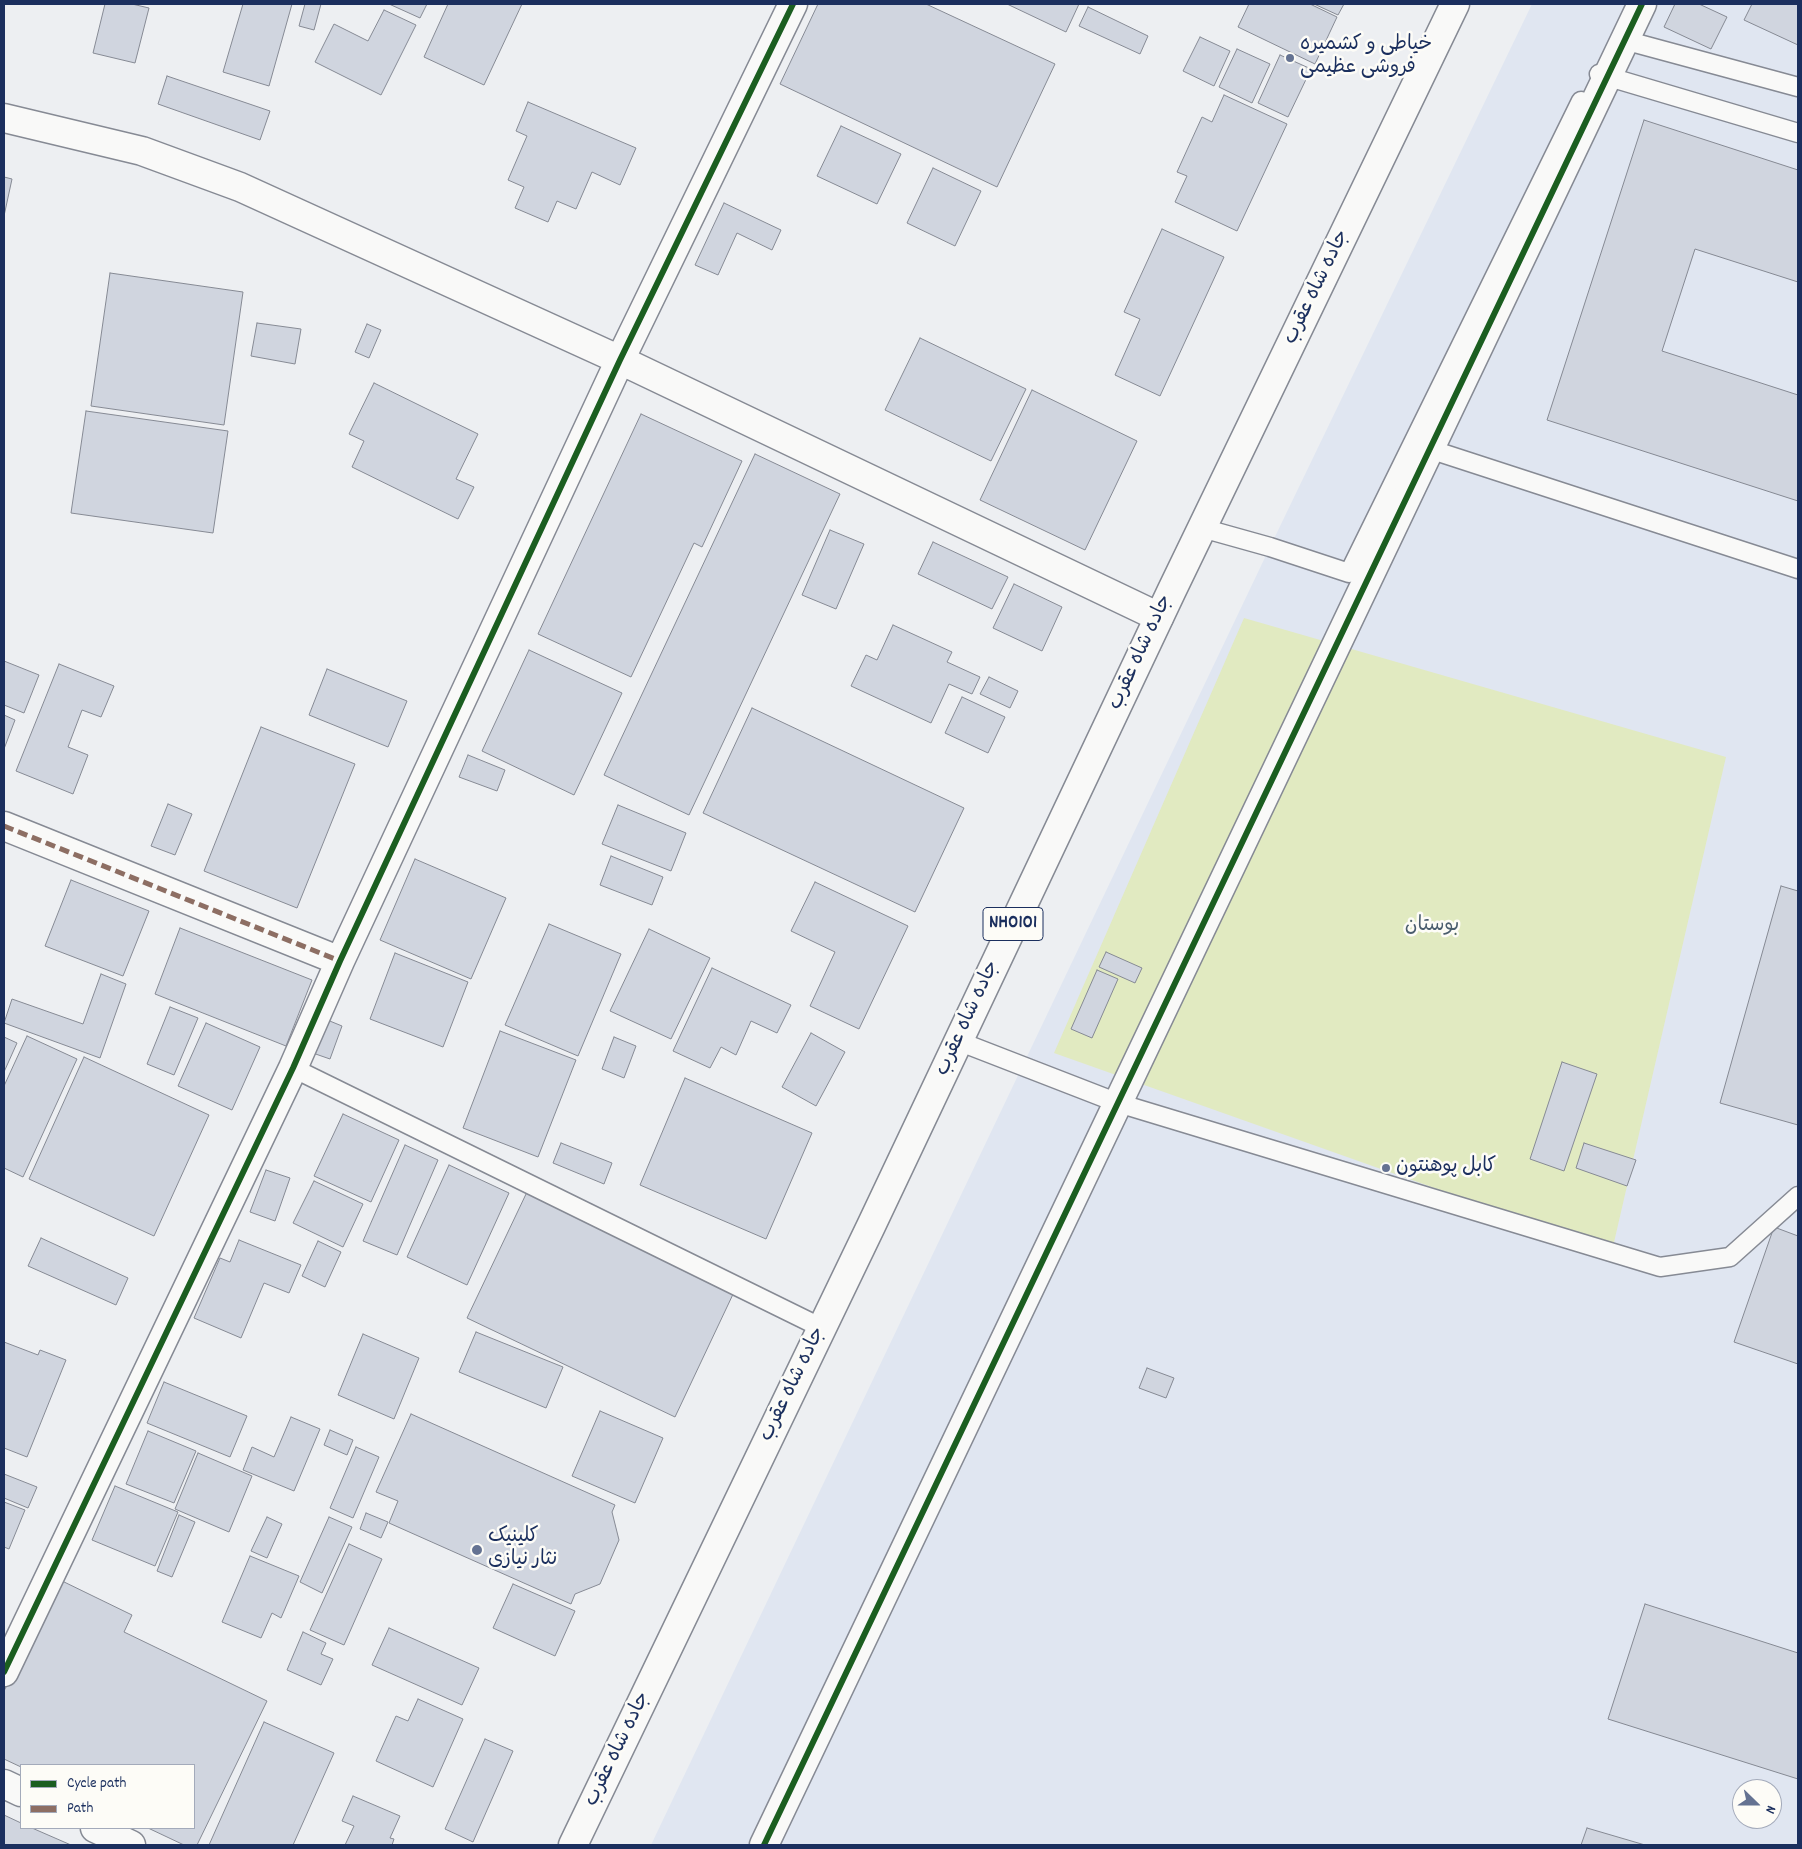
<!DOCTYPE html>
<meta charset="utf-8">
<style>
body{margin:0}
#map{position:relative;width:1802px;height:1849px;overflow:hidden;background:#edeff2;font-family:Dekko,sans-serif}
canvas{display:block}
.frame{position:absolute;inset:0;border:5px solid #1b2f5e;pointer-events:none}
.legend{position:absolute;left:20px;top:1764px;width:175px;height:65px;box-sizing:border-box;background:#fdfcf7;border:1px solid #a3aaba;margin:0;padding:6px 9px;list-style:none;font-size:15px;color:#1b2f5e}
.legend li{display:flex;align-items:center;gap:10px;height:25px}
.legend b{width:25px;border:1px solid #a3aaba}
.north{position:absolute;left:1732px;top:1779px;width:50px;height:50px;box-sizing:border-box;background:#fdfcf7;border:1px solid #a3aaba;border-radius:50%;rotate:112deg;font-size:14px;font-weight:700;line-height:20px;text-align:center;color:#1b2f5e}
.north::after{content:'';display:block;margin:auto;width:18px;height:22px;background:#647292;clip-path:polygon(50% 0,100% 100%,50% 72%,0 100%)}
</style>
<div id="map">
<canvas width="1802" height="1849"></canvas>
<div class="frame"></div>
<ul class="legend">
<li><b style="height:6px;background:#1b5e20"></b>Cycle path</li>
<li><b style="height:6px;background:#8d6e63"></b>Path</li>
</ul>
<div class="north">N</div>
</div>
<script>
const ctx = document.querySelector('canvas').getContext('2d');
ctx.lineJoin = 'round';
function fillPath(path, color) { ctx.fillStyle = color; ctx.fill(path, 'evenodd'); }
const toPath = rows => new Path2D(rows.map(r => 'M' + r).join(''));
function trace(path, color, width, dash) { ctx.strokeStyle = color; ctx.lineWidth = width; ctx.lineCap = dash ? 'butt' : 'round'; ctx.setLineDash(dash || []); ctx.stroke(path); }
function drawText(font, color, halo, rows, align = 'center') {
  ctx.font = font + ' Dekko,"Playpen Sans Arabic",sans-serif'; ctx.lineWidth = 5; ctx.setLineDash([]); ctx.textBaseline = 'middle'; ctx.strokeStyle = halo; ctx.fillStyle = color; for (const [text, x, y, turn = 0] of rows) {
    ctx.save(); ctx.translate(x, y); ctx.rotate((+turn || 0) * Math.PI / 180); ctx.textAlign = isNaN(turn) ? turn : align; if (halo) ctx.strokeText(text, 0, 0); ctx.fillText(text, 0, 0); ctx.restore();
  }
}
const built = toPath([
 [1532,4,1798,4,1798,1845,651,1845,1270,547],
 [1742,1789,1772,1789,1772,1819,1742,1819]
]);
const green = toPath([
 [1244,618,1726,757,1612,1251,1054,1053]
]);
const building = toPath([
 [105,4,132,4,149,8,135,63,93,53,105,4],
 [243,4,292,4,269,86,223,72,243,4],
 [305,4,321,4,314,30,299,26,305,4],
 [389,4,427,4,420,18,389,4],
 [448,4,522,4,484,85,424,57,448,4],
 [818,4,926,4,1055,64,997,187,780,84,818,4],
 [1007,4,1079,4,1066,32,1007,4],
 [1249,4,1310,4,1337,17,1315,64,1238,27,1249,4],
 [1314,4,1344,4,1338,15,1314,4],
 [1675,4,1699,4,1727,17,1711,49,1664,27,1675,4],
 [1752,4,1798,4,1798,45,1744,20,1752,4],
 [1088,7,1148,36,1140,54,1079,26,1088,7],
 [384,10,416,25,381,95,315,62,334,24,368,41,384,10],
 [1200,37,1230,51,1214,86,1183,71,1200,37],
 [1237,49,1270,64,1252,103,1219,87,1237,49],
 [1280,55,1311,69,1288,117,1258,103,1280,55],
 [167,76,270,111,260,140,158,104,167,76],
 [1224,95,1287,124,1237,231,1175,202,1187,176,1177,172,1202,117,1212,122,1224,95],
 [528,102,636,148,620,185,592,172,576,209,557,201,548,222,515,208,524,187,508,180,527,136,516,131,528,102],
 [1644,120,1798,170,1798,282,1695,249,1662,351,1798,395,1798,501,1547,420,1644,120],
 [841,126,901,154,877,204,817,176,841,126],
 [933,168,981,191,955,246,907,223,933,168],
 [4,177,12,179,4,216,4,177],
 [724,203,781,230,772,250,737,233,718,275,695,265,724,203],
 [1162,229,1224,257,1160,396,1115,375,1140,319,1124,312,1162,229],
 [110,273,243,292,224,425,91,406,110,273],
 [257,323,301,329,295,364,251,356,257,323],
 [367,324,381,330,369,358,355,352,367,324],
 [920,338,1026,389,991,461,885,410,920,338],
 [374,383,478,434,456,479,474,487,458,519,352,467,364,441,349,434,374,383],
 [1032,390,1137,441,1085,550,980,500,1032,390],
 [86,411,228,431,213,533,71,513,86,411],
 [641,414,742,461,702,547,694,543,631,677,538,634,641,414],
 [755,454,840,494,689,815,604,775,755,454],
 [830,530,864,544,836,609,802,595,830,530],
 [933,542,1008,577,992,609,918,574,933,542],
 [1014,584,1062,607,1042,651,993,628,1014,584],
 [893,625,952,652,947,662,980,677,972,694,949,684,931,723,851,686,866,655,877,660,893,625],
 [529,650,622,693,574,795,482,751,529,650],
 [4,661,39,675,24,713,4,705,4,661],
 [59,664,114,686,101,717,82,710,68,747,88,755,73,794,16,771,59,664],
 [327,669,407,701,388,747,309,715,327,669],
 [989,677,1018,691,1010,708,980,694,989,677],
 [962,697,1005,717,988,753,945,733,962,697],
 [752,708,964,808,915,912,703,813,752,708],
 [4,715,15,720,4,749,4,715],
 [261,727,355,764,297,908,204,871,261,727],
 [468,755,505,770,497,791,459,777,468,755],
 [168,804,192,814,175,855,151,846,168,804],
 [618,805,686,833,671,871,602,844,618,805],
 [611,856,663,877,652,905,600,885,611,856],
 [415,859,506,898,471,979,380,940,415,859],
 [71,880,149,911,123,976,45,946,71,880],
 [815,882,908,926,859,1029,810,1006,835,952,791,931,815,882],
 [1781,886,1798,891,1798,1125,1720,1103,1781,886],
 [549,924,621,954,578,1056,505,1025,549,924],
 [180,928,312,980,286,1046,155,994,180,928],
 [649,929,710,958,671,1039,610,1011,649,929],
 [1106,952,1142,968,1135,983,1099,967,1106,952],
 [395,953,468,982,443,1047,370,1019,395,953],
 [712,968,791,1005,777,1033,751,1021,736,1055,721,1047,710,1068,673,1051,712,968],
 [1097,970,1118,979,1092,1038,1071,1029,1097,970],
 [101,974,126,984,100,1058,4,1023,12,999,83,1024,101,974],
 [170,1007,198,1018,174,1075,147,1064,170,1007],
 [320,1017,342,1026,330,1059,307,1051,320,1017],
 [206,1023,260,1047,232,1110,178,1086,206,1023],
 [500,1031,576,1060,538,1157,463,1128,500,1031],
 [811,1033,845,1052,816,1106,782,1087,811,1033],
 [27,1036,77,1059,23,1177,4,1168,4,1086,27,1036],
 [4,1037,17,1043,4,1072,4,1037],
 [614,1037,636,1046,624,1078,602,1069,614,1037],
 [84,1057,209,1115,154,1236,29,1179,84,1057],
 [1562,1062,1597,1074,1564,1171,1530,1159,1562,1062],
 [685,1078,812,1133,766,1239,640,1185,685,1078],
 [343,1114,399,1140,371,1202,314,1176,343,1114],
 [561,1143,612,1163,604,1184,553,1163,561,1143],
 [1584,1143,1636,1160,1627,1186,1576,1168,1584,1143],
 [405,1145,438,1160,397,1255,363,1241,405,1145],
 [449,1165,509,1193,467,1285,407,1257,449,1165],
 [266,1170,290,1178,275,1221,250,1212,266,1170],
 [314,1181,363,1204,343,1247,293,1223,314,1181],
 [527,1192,735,1290,675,1417,467,1318,527,1192],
 [1774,1227,1798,1236,1798,1364,1734,1342,1774,1227],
 [41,1238,128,1278,116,1305,28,1266,41,1238],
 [239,1240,301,1265,289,1293,264,1283,241,1338,194,1318,220,1258,230,1262,239,1240],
 [318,1241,341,1252,325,1287,302,1276,318,1241],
 [476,1332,563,1367,546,1408,459,1372,476,1332],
 [363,1334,419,1358,394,1419,338,1395,363,1334],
 [4,1342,38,1355,40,1350,66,1360,27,1457,4,1448,4,1342],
 [1147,1368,1174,1378,1166,1398,1139,1388,1147,1368],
 [164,1382,247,1416,230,1457,147,1423,164,1382],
 [600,1411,663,1438,635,1503,572,1476,600,1411],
 [411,1414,615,1505,612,1512,619,1540,600,1584,575,1594,571,1604,389,1523,398,1501,376,1492,411,1414],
 [291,1417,320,1429,294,1491,243,1470,252,1447,274,1457,291,1417],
 [330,1430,353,1440,347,1455,324,1445,330,1430],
 [148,1431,196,1451,174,1503,126,1484,148,1431],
 [356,1447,379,1457,353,1518,330,1508,356,1447],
 [198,1453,252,1476,229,1532,175,1509,198,1453],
 [4,1474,37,1487,28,1508,4,1498,4,1474],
 [115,1486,178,1512,155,1566,92,1540,115,1486],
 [4,1502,25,1510,9,1549,4,1547,4,1502],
 [366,1513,388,1522,381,1538,360,1529,366,1513],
 [179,1515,195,1522,172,1577,157,1571,179,1515],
 [267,1517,282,1524,267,1558,251,1551,267,1517],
 [329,1517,352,1527,322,1593,300,1582,329,1517],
 [349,1544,382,1559,344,1645,310,1630,349,1544],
 [250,1556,299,1576,281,1618,272,1613,261,1638,222,1622,250,1556],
 [58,1579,132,1615,124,1632,267,1701,197,1845,184,1845,148,1828,194,1828,194,1765,21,1765,21,1767,4,1759,4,1691,58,1579],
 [513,1584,575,1611,555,1656,493,1628,513,1584],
 [1645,1604,1798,1653,1798,1779,1608,1719,1645,1604],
 [389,1628,479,1668,462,1705,372,1665,389,1628],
 [303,1632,326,1643,321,1654,333,1659,321,1685,287,1670,303,1632],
 [418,1699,463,1719,433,1787,376,1761,396,1716,408,1721,418,1699],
 [264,1722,334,1753,293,1845,209,1845,264,1722],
 [485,1739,513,1751,473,1842,445,1829,485,1739],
 [353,1796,400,1816,390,1838,394,1839,392,1845,345,1845,354,1826,342,1821,353,1796],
 [4,1815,21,1823,21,1828,32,1828,71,1845,4,1845,4,1815],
 [1587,1828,1645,1845,1581,1845,1587,1828]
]);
const service = toPath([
 [1624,40,1798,87],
 [1599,74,1798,133],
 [1420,446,1798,569],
 [1202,528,1270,547,1349,573,1581,101],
 [958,1041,1118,1103,1660,1267,1730,1257,1798,1196],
 [293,1068,822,1328]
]);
const minor = toPath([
 [4,118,142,151,240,187,620,360,1159,617],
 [4,826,340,961],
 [4,1672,293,1068,340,961,620,360,793,4],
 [4,1784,21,1792],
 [95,1828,131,1845],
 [764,1845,1642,4]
]);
const trunk = toPath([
 [573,1845,871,1226,1172,590,1455,4]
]);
const quiet = toPath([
 [4,826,340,961]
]);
const cycleway = toPath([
 [4,1672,293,1068,340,961,620,360,793,4],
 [764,1845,1642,4]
]);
const markers = [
 [1290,58,5,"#647292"],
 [1386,1168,5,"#647292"],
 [477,1550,6,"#647292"]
];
const shields = [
 [1013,924,60]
];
const shieldNames = [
 ["NH0101",1013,924]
];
const poiNames = [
 ["خیاطی و کشمیره",1300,46],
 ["فروشی عظیمی",1300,69],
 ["کابل پوهنتون",1396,1168],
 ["کلینیک",488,1538],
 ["نثار نیازی",488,1561]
];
const streetNames = [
 ["جاده شاه عقرب",1318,288,-64],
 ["جاده شاه عقرب",1142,653,-65],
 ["جاده شاه عقرب",969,1019,-65],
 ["جاده شاه عقرب",794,1385,-64],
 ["جاده شاه عقرب",619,1750,-64]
];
const parkNames = [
 ["بوستان",1432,927]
];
fillPath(built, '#e0e6f1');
fillPath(green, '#e1eac1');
fillPath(building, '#d0d5df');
trace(building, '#868a94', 1);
trace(service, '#868a94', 21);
trace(minor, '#868a94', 31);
trace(trunk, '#868a94', 31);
trace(service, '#f9f9f8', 18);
trace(minor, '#f9f9f8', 28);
trace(trunk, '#f9f9f8', 28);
trace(quiet, '#8d6e63', 5, [10, 5]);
trace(cycleway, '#1b5e20', 6);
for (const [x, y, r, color] of markers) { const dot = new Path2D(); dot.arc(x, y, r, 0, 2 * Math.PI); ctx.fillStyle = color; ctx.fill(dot); trace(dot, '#fdfcf7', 2); }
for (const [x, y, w] of shields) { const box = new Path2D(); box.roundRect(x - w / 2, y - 16.5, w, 33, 4); ctx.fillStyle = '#fdfcf7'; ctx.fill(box); trace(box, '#1b2f5e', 1); }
drawText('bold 19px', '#1b2f5e', null, shieldNames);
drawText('20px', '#1b2f5e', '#fdfcf7', poiNames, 'left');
drawText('20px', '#1b2f5e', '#fdfcf7', streetNames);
drawText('20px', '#4a5d6d', '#fdfcf7', parkNames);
</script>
